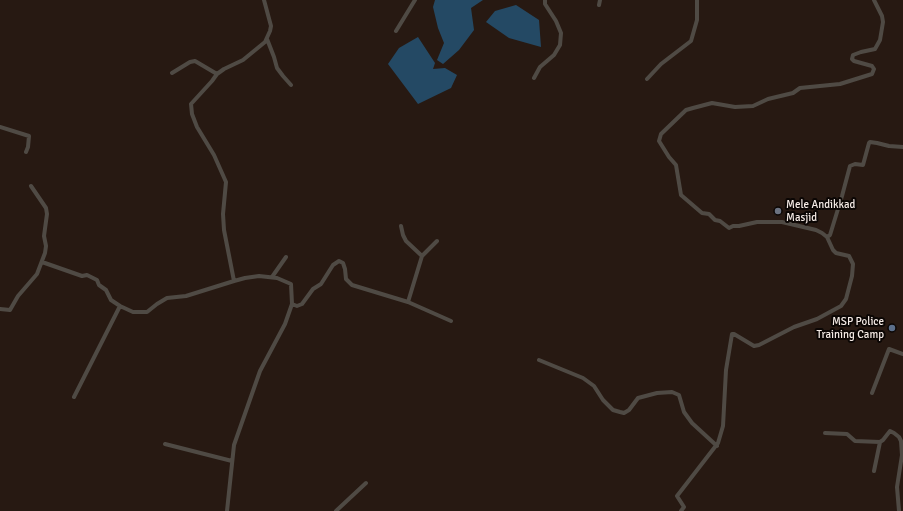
<!DOCTYPE html>
<style>
body{margin:0}
canvas{display:block;background:#271912}
</style>
<canvas width="903" height="511"></canvas>
<script>
const ctx = document.querySelector('canvas').getContext('2d');
ctx.lineJoin = 'round';
function fillPath(path, color) { ctx.fillStyle = color; ctx.fill(path, 'evenodd'); }
const toPath = rows => new Path2D(rows.map(r => 'M' + r).join(''));
function trace(path, color, width, dash) { ctx.strokeStyle = color; ctx.lineWidth = width; ctx.lineCap = dash ? 'butt' : 'round'; ctx.setLineDash(dash || []); ctx.stroke(path); }
function drawText(font, color, halo, rows, align = 'center') {
  ctx.font = font + ' Signika,sans-serif'; ctx.lineWidth = 4; ctx.setLineDash([]); ctx.textBaseline = 'middle'; ctx.strokeStyle = halo; ctx.fillStyle = color; for (const [text, x, y, turn = 0] of rows) {
    ctx.save(); ctx.translate(x, y); ctx.rotate((+turn || 0) * Math.PI / 180); ctx.textAlign = isNaN(turn) ? turn : align; if (halo) ctx.strokeText(text, 0, 0); ctx.fillText(text, 0, 0); ctx.restore();
  }
}
const water = toPath([
 [435,0,483,0,471,8,474,30,459,50,443,64,437,60,444,43,438,28,433,7],
 [516,5,539,20,541,47,509,38,486,22,495,11],
 [418,37,435,63,433,69,445,68,457,75,451,88,418,104,388,64,399,48]
]);
const minor = toPath([
 [874,0,882,16,883,22,880,40,875,49,861,52,853,55,852,59,854,61,872,66,874,69,872,74,840,84,800,88,793,93,768,99,753,106,735,107,712,103,693,108,686,110,661,134,659,141,669,157,676,165,681,195,702,213,709,214,715,220,720,221,729,228,733,226,739,226,757,222,782,222,816,230,822,233,827,237,830,235,842,196,850,166,855,164,863,165,869,143,870,142,877,143,889,146,903,147],
 [599,5,600,0],
 [396,31,415,0],
 [267,39,274,57,277,68,283,76,291,85],
 [172,73,190,62,195,61,217,74],
 [534,78,540,67,554,55,560,45,561,33,556,21,545,4,545,0],
 [647,79,661,64,691,41,697,20,697,0],
 [0,127,29,136,28,147,26,152],
 [401,226,403,235,406,241,422,256],
 [42,262,82,276,87,275,97,280,99,285,106,290,111,300,120,306,133,312,147,312,157,304,167,298,186,296,234,281],
 [272,277,286,257],
 [408,302,451,321],
 [292,304,297,306,302,304,313,289,321,284,333,265,339,261,343,263,345,269,346,279,352,285,408,302,422,256,437,241],
 [0,309,10,310,18,296,37,274,45,253,46,246,44,236,47,214,46,208,31,186],
 [539,360,583,378,594,386,603,400,613,410,620,412,624,413,629,410,638,398,657,393,672,392,679,395,684,412,692,423,717,446],
 [872,393,889,349,903,354],
 [74,397,120,306],
 [825,433,847,434,855,441,880,442,883,440,890,431,894,433,899,437,901,441,902,455,897,487,899,511],
 [165,444,232,461],
 [874,471,880,442],
 [227,511,234,445,260,371,285,324,292,304,291,284,277,278,259,276,245,278,234,281,224,230,223,214,226,182,214,155,197,127,192,114,191,104,212,81,217,74,224,69,243,60,265,42,270,31,271,26,264,0],
 [336,511,366,483],
 [681,511,684,507,677,496,718,443,723,426,726,370,732,334,734,334,754,346,759,345,794,327,817,319,841,306,846,299,852,276,853,264,849,256,836,253,833,250,827,237]
]);
const markers = [
 [778,211,4,"#6b7280"],
 [892,328,4,"#5c6f8a"]
];
const poiNames = [
 ["Mele Andikkad",786,205],
 ["Masjid",786,218],
 ["MSP Police",884,322,"right"],
 ["Training Camp",884,335,"right"]
];
fillPath(water, '#244964');
trace(minor, '#4f4a44', 4);
for (const [x, y, r, color] of markers) { const dot = new Path2D(); dot.arc(x, y, r, 0, 2 * Math.PI); ctx.fillStyle = color; ctx.fill(dot); trace(dot, '#0b0604', 1.5); }
drawText('11px', '#f6ece7', '#0b0604', poiNames, 'left');
</script>
